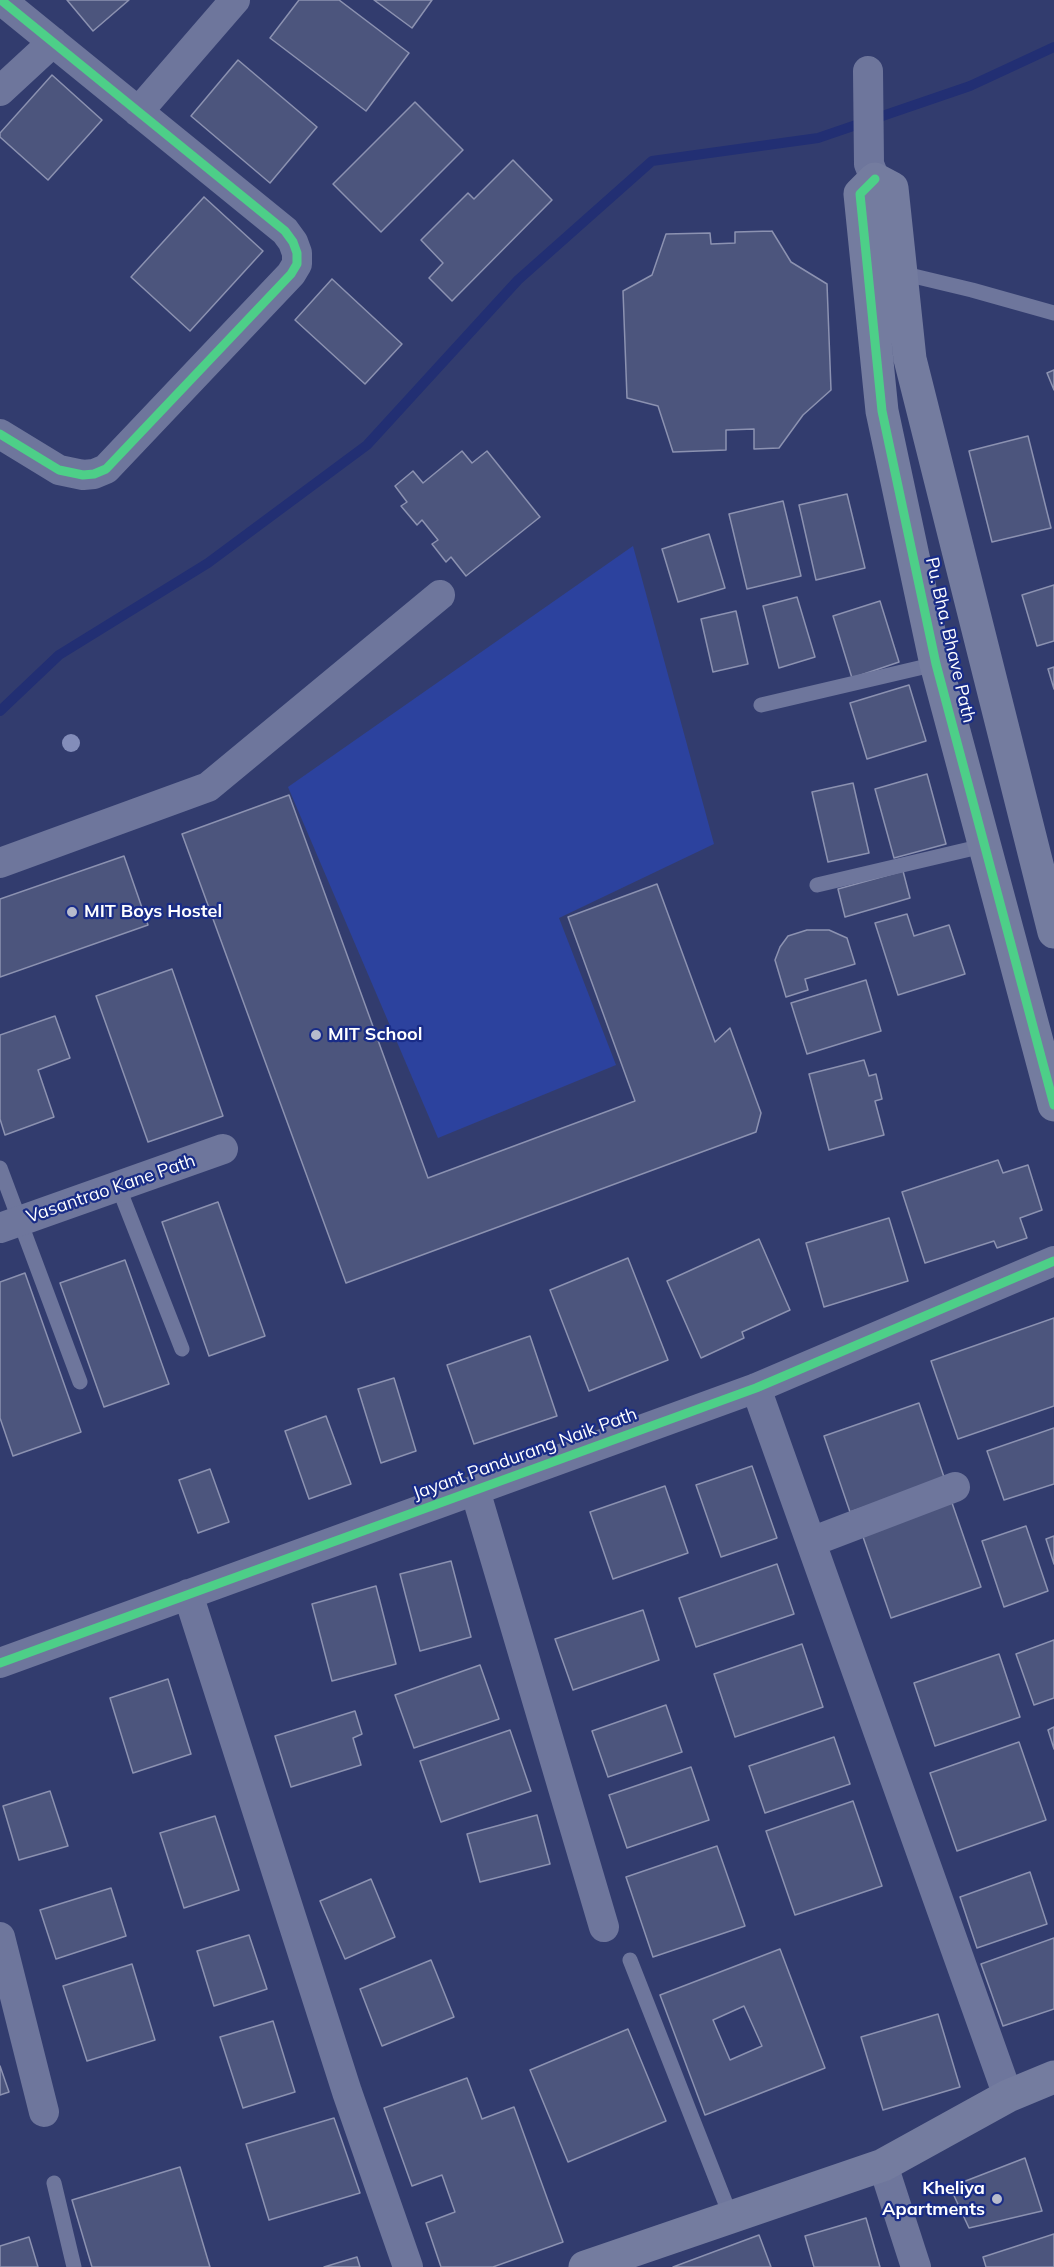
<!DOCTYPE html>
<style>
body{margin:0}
canvas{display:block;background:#323c6e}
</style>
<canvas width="1054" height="2267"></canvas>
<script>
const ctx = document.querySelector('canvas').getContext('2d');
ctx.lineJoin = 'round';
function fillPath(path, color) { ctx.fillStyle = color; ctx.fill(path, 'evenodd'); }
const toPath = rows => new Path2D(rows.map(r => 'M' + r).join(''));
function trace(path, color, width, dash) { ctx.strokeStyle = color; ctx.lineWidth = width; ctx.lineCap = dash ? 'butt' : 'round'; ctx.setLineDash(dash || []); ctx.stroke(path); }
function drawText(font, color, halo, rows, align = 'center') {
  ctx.font = font + ' Mulish,sans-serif'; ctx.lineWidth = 4.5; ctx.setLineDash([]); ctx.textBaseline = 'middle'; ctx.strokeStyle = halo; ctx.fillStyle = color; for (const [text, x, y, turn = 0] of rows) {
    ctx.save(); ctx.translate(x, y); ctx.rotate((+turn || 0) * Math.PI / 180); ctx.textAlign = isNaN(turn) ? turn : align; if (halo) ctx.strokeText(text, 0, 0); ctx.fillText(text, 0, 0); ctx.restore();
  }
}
const green = toPath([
 [633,546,714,844,559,918,616,1065,438,1138,288,787]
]);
const stream = toPath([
 [0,711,59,655,208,563,367,445,518,280,652,161,818,138,970,86,1054,47]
]);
const building = toPath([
 [67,0,129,0,93,31,67,0],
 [299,0,339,0,409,53,366,111,270,38,299,0],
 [374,0,432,0,412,28,374,0],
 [238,60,317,127,270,183,191,116,238,60],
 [52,75,102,120,48,180,0,137,0,133,52,75],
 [415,102,463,150,381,232,333,184,415,102],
 [513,160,552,200,452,301,429,278,443,263,421,240,468,193,474,199,513,160],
 [204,197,263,251,190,331,131,277,204,197],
 [772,231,791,262,827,284,831,390,803,415,779,448,754,449,754,429,726,430,726,450,673,452,658,406,627,398,623,291,652,275,666,234,710,233,711,244,735,243,735,232,772,231],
 [332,279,402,344,365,384,295,320,332,279],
 [1054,370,1054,390,1047,373,1054,370],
 [1028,436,1051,528,992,542,969,451,1028,436],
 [462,451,472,463,487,451,540,517,466,576,451,557,446,562,432,544,438,540,422,520,417,525,401,506,407,502,395,486,413,471,423,483,462,451],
 [847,494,865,568,816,580,799,505,847,494],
 [783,501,801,576,747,589,729,514,783,501],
 [709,534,725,588,678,602,662,549,709,534],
 [1054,585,1054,641,1037,646,1022,595,1054,585],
 [797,597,815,657,779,668,763,606,797,597],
 [880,601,899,662,852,678,833,616,880,601],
 [736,611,748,664,713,672,701,619,736,611],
 [1054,667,1054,689,1048,669,1054,667],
 [909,685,926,741,867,759,850,703,909,685],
 [927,774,946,844,894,858,875,789,927,774],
 [853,783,869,853,828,862,812,792,853,783],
 [289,795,428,1178,635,1101,568,917,657,884,715,1042,730,1028,761,1113,756,1132,346,1283,182,834,289,795],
 [124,856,148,925,0,977,0,899,124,856],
 [903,871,910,898,845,917,838,889,903,871],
 [907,914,914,936,949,925,965,974,898,995,875,923,907,914],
 [807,930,829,930,847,938,855,964,805,979,808,990,786,997,775,960,780,947,788,936,807,930],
 [172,969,223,1116,148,1142,96,996,172,969],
 [866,980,881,1031,807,1054,791,1003,866,980],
 [55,1016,70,1058,38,1070,54,1117,5,1135,0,1119,0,1035,55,1016],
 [864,1060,869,1076,876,1074,882,1099,875,1101,884,1135,829,1150,809,1074,864,1060],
 [998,1160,1003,1173,1028,1165,1042,1210,1020,1218,1027,1238,997,1248,994,1241,925,1263,902,1192,998,1160],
 [218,1202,265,1336,209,1356,162,1222,218,1202],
 [889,1218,908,1281,824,1307,806,1243,889,1218],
 [759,1239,790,1310,742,1332,744,1338,701,1358,667,1281,759,1239],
 [628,1258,668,1360,589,1391,550,1290,628,1258],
 [125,1260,169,1384,104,1407,60,1283,125,1260],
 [25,1273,81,1432,13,1456,0,1418,0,1282,25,1273],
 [1054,1318,1054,1406,958,1439,931,1361,1054,1318],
 [530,1336,557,1416,474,1444,447,1365,530,1336],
 [394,1378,416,1451,381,1463,358,1389,394,1378],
 [919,1403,945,1480,850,1512,824,1436,919,1403],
 [326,1416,351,1484,309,1499,285,1431,326,1416],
 [1054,1428,1054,1484,1004,1500,987,1451,1054,1428],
 [752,1466,777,1538,721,1557,696,1485,752,1466],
 [210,1469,229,1522,198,1533,179,1480,210,1469],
 [665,1486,688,1553,613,1579,590,1512,665,1486],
 [951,1500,981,1587,891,1618,861,1531,951,1500],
 [1026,1526,1048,1591,1004,1607,982,1541,1026,1526],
 [1054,1536,1054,1564,1046,1539,1054,1536],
 [451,1561,471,1637,420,1651,400,1574,451,1561],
 [777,1564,794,1614,696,1647,679,1598,777,1564],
 [376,1586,396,1664,332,1681,312,1604,376,1586],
 [643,1610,659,1660,573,1690,555,1639,643,1610],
 [1054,1640,1054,1698,1034,1705,1016,1654,1054,1640],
 [802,1644,823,1707,735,1737,714,1674,802,1644],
 [999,1654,1020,1717,935,1746,914,1683,999,1654],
 [480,1665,499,1719,414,1748,395,1695,480,1665],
 [168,1679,191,1754,133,1773,110,1698,168,1679],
 [666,1705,682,1752,608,1777,592,1731,666,1705],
 [355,1711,362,1734,353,1738,361,1765,291,1787,275,1736,355,1711],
 [1054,1727,1054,1749,1048,1730,1054,1727],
 [510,1730,531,1791,441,1822,420,1761,510,1730],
 [834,1737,850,1784,765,1813,749,1766,834,1737],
 [1019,1742,1046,1820,957,1851,930,1773,1019,1742],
 [691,1767,709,1820,627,1848,609,1795,691,1767],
 [50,1791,68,1846,19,1860,3,1806,50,1791],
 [853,1801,882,1886,795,1915,766,1831,853,1801],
 [537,1815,550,1864,480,1882,467,1834,537,1815],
 [215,1816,239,1890,184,1908,160,1833,215,1816],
 [717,1846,745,1926,653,1957,626,1877,717,1846],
 [1030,1872,1047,1924,977,1948,960,1897,1030,1872],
 [371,1879,395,1937,345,1959,320,1901,371,1879],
 [111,1888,126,1936,56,1959,40,1910,111,1888],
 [249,1935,267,1989,214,2006,197,1951,249,1935],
 [1054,1938,1054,2009,1003,2026,981,1964,1054,1938],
 [780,1949,825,2068,705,2115,660,1995,780,1949],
 [744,2006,762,2046,730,2060,713,2020,744,2006],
 [431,1960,454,2017,382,2046,360,1989,431,1960],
 [132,1964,155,2040,87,2061,63,1986,132,1964],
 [938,2014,960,2087,883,2110,861,2037,938,2014],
 [273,2021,295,2092,243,2108,220,2037,273,2021],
 [628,2029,666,2121,568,2162,530,2070,628,2029],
 [0,2066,9,2092,0,2095,0,2066],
 [467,2078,482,2119,514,2107,563,2242,493,2267,441,2267,426,2223,455,2212,442,2175,412,2186,384,2108,467,2078],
 [334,2118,360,2193,269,2220,246,2144,334,2118],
 [1025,2158,1042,2211,969,2228,950,2187,1025,2158],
 [180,2167,210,2267,92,2267,72,2200,180,2167],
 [866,2218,880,2267,814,2267,805,2236,866,2218],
 [1054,2234,1054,2267,986,2267,983,2257,1054,2234],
 [759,2235,771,2267,673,2267,759,2235],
 [29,2237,38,2267,0,2267,0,2246,29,2237],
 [357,2257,360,2267,324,2267,357,2257]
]);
const lane = toPath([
 [901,273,972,290,1054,313],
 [761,705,936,664],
 [817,885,983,846],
 [0,1168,80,1382],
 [118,1186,182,1349],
 [630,1960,731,2217],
 [54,2183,74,2267]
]);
const street = toPath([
 [868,71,869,164,875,179],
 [0,91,53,42],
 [138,112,235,0],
 [0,434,59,470,83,475,94,474,106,469,291,274,297,264,297,253,293,242,285,231,1,0],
 [0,863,208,787,440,595],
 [0,1228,223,1149],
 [756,1388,1008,2096],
 [475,1490,604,1927],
 [811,1542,955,1487],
 [188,1594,347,2092,408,2267],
 [0,1663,756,1388,1054,1261],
 [0,1937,44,2112],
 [883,2165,916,2267]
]);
const secondary = toPath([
 [1054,932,910,359,892,188,875,179,860,194,882,411,936,664,1054,1105],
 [585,2267,883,2165,1008,2096,1054,2077]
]);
const cycleway = toPath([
 [875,179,860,194,882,411,936,664,1054,1105],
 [0,434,59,470,83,475,94,474,106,469,291,274,297,264,297,253,293,242,285,231,1,0],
 [0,1663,756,1388,1054,1261]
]);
const trees = [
 [71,743]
];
const markers = [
 [72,912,6,"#b7bbcc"],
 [316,1035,6,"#b7bbcc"],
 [997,2199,6,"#b7bbcc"]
];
const streetNames = [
 ["Pu. Bha. Bhave Path",950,640,77],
 ["Vasantrao Kane Path",111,1189,-19],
 ["Jayant Pandurang Naik Path",525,1454,-20]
];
const poiNames = [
 ["MIT Boys Hostel",84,912],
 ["MIT School",328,1035],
 ["Kheliya",985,2189,"right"],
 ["Apartments",985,2210,"right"]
];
fillPath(green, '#2c429e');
trace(stream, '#222f73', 10);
fillPath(building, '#4c557d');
trace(building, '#8c92b1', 1.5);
trace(lane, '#6e769c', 15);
trace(street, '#6e769c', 30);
trace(secondary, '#747c9f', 33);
trace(cycleway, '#4dcf88', 9);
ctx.fillStyle = '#838dba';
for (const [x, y] of trees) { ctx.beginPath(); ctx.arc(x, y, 9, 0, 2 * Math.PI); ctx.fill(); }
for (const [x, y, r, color] of markers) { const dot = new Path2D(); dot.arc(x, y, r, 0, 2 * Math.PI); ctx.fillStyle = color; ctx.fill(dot); trace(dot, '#192c87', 2); }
drawText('18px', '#fff', '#192c87', streetNames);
drawText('bold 18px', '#fff', '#192c87', poiNames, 'left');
</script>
